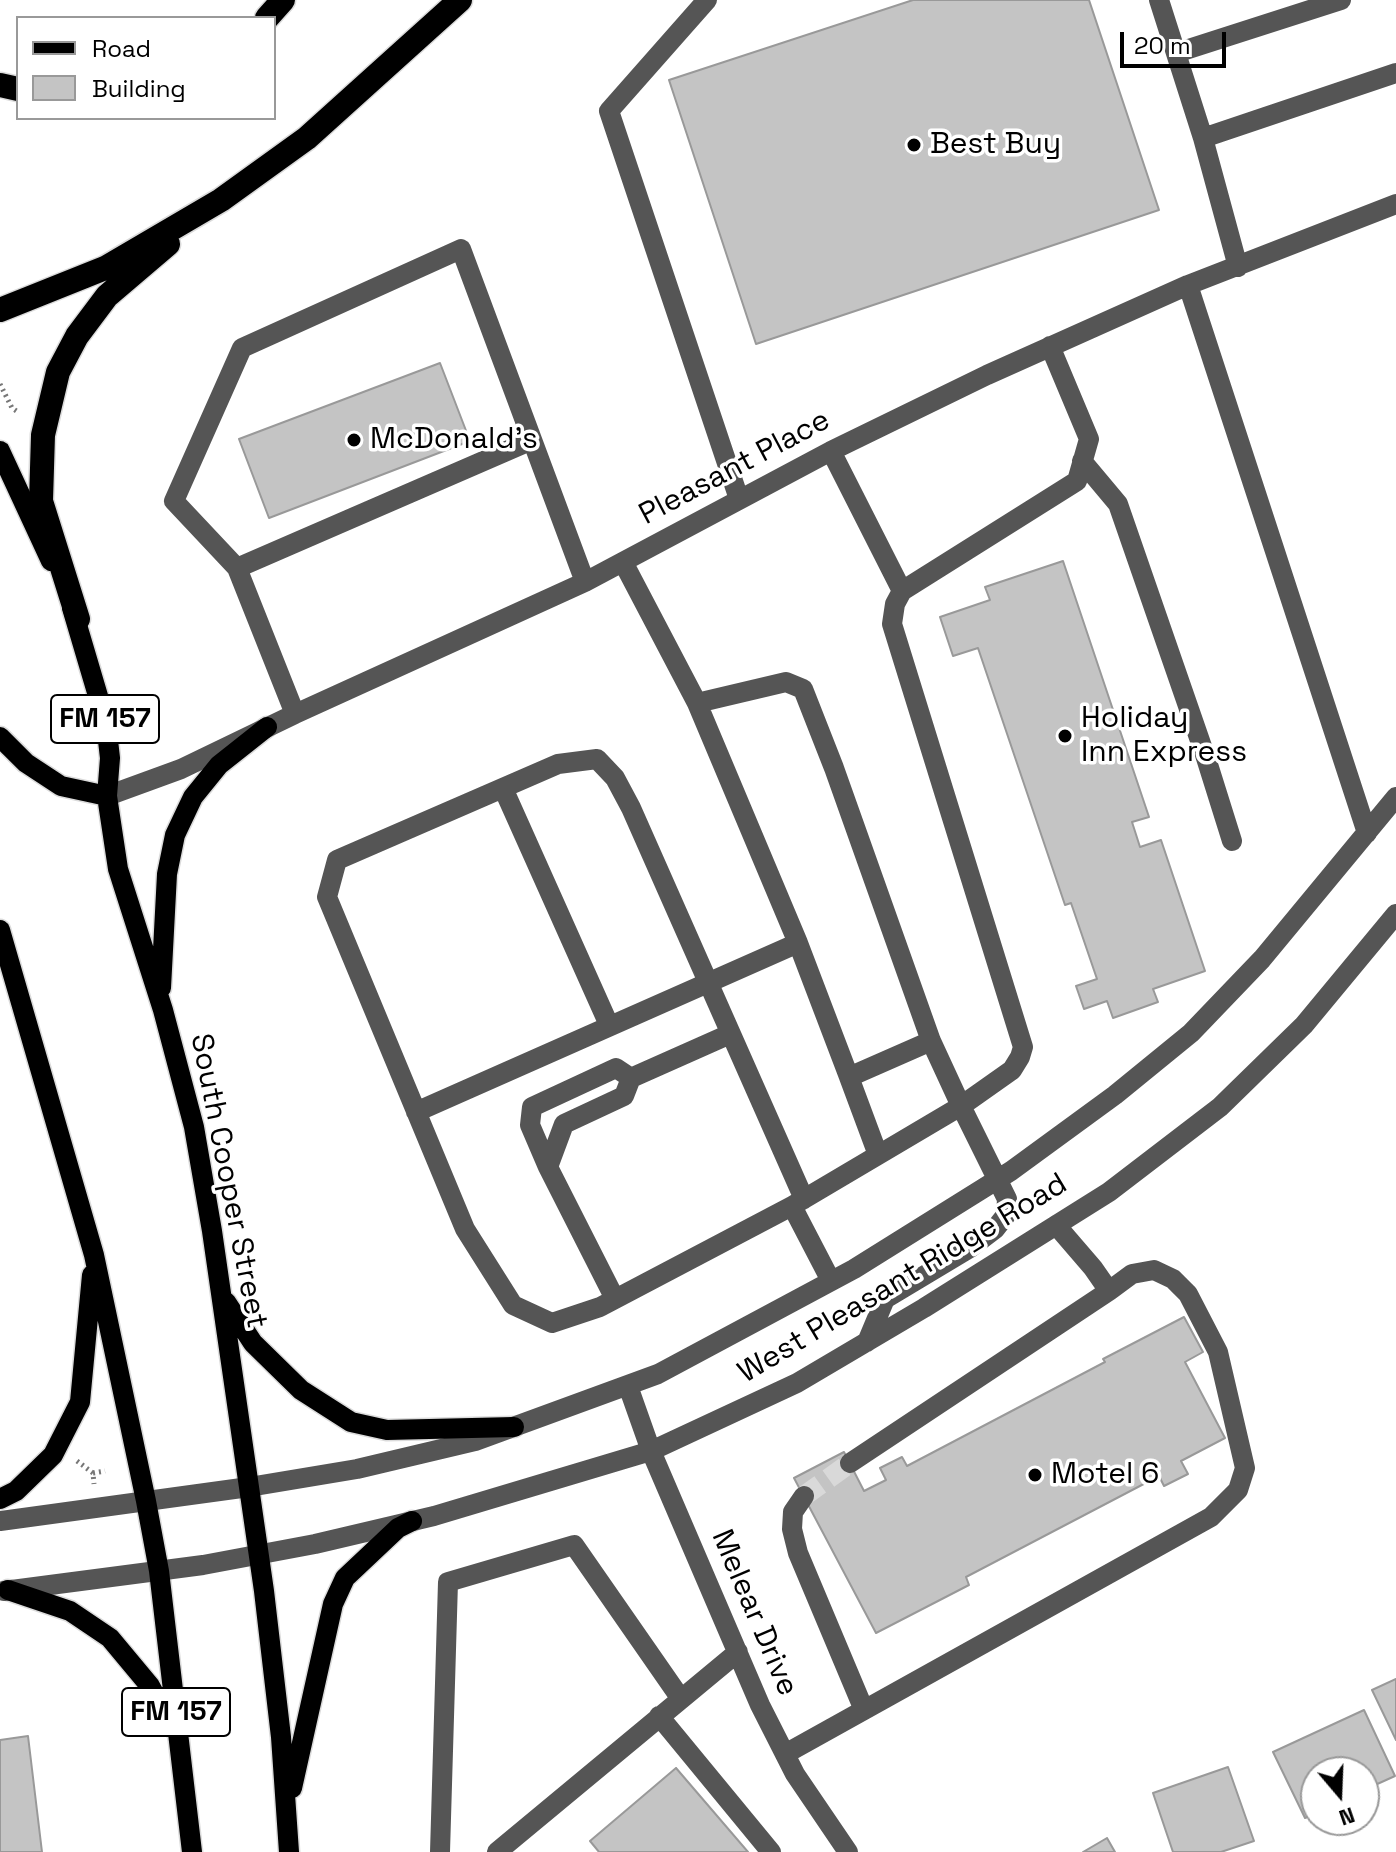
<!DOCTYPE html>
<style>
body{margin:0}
#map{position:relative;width:1396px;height:1852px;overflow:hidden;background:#fff;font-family:"Space Grotesk",sans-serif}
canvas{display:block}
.legend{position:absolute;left:16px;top:16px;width:260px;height:104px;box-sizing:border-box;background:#fff;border:2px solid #999;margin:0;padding:10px 14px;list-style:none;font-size:24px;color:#000}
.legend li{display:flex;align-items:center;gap:16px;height:40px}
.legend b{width:40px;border:2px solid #999}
.north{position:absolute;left:1300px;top:1756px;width:80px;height:80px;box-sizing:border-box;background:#fff;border:2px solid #999;border-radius:50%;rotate:161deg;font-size:22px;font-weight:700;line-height:32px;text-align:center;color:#000}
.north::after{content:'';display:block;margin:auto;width:28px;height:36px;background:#000;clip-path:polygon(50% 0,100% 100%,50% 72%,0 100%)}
.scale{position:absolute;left:1120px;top:32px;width:106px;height:36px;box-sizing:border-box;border:4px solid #000;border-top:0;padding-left:10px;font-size:24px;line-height:28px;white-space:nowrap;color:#000;-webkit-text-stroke:6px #fff;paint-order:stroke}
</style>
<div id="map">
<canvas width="1396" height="1852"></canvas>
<ul class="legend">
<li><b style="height:10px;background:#000"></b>Road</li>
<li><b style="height:22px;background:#c4c4c4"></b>Building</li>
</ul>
<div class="north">N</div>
<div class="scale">20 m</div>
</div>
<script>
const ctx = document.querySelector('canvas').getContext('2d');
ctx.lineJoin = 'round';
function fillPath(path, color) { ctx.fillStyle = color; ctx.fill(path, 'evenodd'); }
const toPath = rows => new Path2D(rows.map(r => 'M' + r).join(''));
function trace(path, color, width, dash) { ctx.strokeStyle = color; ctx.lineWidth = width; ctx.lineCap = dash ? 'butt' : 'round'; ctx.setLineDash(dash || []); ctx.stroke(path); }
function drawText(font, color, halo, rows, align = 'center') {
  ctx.font = font + ' "Space Grotesk",sans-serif'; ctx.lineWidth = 7; ctx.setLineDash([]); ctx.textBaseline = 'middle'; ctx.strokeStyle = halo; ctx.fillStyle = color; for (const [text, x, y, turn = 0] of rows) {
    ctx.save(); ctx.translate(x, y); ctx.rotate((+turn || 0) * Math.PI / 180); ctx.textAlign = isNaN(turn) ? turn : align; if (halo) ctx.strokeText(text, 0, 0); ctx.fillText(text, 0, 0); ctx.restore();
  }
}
const building = toPath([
 [913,0,1089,0,1159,210,756,344,669,80,913,0],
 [440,363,470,441,269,518,239,439,440,363],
 [1063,561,1149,817,1132,822,1140,847,1161,840,1205,971,1153,989,1158,1002,1113,1018,1107,1001,1084,1009,1076,986,1097,979,1071,903,1065,905,978,648,953,656,940,617,990,600,985,587,1063,561],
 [1184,1317,1203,1352,1185,1362,1225,1438,1181,1461,1188,1474,1164,1486,1159,1476,966,1577,969,1585,876,1633,794,1478,844,1452,864,1491,886,1480,880,1468,902,1457,907,1466,1105,1362,1103,1359,1184,1317],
 [1396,1679,1396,1740,1372,1690,1396,1679],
 [1364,1710,1395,1776,1364,1790,1364,1772,1316,1772,1316,1813,1305,1818,1273,1752,1364,1710],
 [28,1736,42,1852,0,1852,0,1740,28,1736],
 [1228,1767,1254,1841,1221,1852,1173,1852,1153,1793,1228,1767],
 [676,1768,748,1852,599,1852,590,1841,676,1768],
 [1107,1838,1115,1852,1083,1852,1107,1838]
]);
const minorTunnel = toPath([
 [804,1496,850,1463]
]);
const path = toPath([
 [0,384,12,408,18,412],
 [138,712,141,705],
 [77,1461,93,1473,94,1484],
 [93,1473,105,1471]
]);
const minor = toPath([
 [707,0,609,111,739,499],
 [1159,0,1203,138],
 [1176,53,1341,0],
 [1238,267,1203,138,1396,73],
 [1188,285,1367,833],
 [831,451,902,591],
 [1082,461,1118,504,1206,758,1232,841],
 [623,562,697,703,786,682,803,689,834,768,931,1041,961,1106,1012,1070,1020,1057,1023,1047,892,624,895,604,902,591,1077,481,1089,439,1050,346],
 [237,568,532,440],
 [697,703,798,943,849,1077,931,1041],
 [295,714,237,568,174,501,242,348,461,249,585,582],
 [503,788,609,1025],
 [107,796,181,769,295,714,585,582,831,451,987,375,1188,285,1396,204],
 [849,1077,878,1155],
 [416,1112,798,943],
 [548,1167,564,1124,624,1096,631,1078,730,1034],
 [792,1206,600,1307,552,1323,513,1305,465,1229,327,897,337,860,558,764,597,759,615,778,631,808,804,1199],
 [831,1281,792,1206,961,1106,1007,1199,1006,1215,995,1229,970,1248,885,1299,867,1342],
 [615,1299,548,1167,530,1125,532,1107,616,1068,631,1078],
 [628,1386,651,1451,760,1705,795,1774,848,1852],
 [850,1463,1109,1291],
 [804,1496,793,1512,792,1529,798,1553,864,1710],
 [0,1521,249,1487,357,1469,475,1441,658,1374,854,1269,1011,1171,1115,1095,1191,1033,1262,959,1396,797],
 [4,1591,203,1565,315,1544,434,1516,651,1451,797,1383,924,1308,1109,1192,1220,1107,1304,1025,1396,914],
 [659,1716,771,1852],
 [785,1754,1211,1517,1238,1490,1245,1468,1218,1352,1188,1294,1173,1279,1154,1270,1132,1274,1109,1291,1093,1268,1056,1225],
 [440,1852,448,1582,574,1545,681,1699],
 [497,1852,738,1652]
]);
const major = toPath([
 [0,451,51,561],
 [72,608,106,723,110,758,107,796,118,869,163,1010,194,1127,212,1231,264,1591,281,1737,289,1852],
 [0,737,26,763,61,786,107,796],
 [0,930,94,1255,146,1501,159,1571,192,1852],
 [161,988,167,874,175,835,193,797,219,765,267,727],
 [226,1302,253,1343,301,1390,351,1422,387,1430,514,1427],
 [0,1499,16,1491,53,1455,80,1402,92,1275],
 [8,1590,70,1611,110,1638,150,1686,173,1728],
 [292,1788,333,1604,345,1578,398,1528,412,1521]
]);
const highway = toPath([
 [267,18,283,0],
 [0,85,18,89],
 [0,310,105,268,221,200,307,138,460,0],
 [78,619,41,501,43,435,58,372,77,336,107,296,168,244]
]);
const markers = [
 [914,145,8,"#000"],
 [354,440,8,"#000"],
 [1065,736,8,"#000"],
 [1035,1475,8,"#000"]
];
const shields = [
 [105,719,108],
 [176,1712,108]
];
const shieldNames = [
 ["FM 157",105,719],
 ["FM 157",176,1712]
];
const poiNames = [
 ["Best Buy",930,145],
 ["McDonald's",370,440],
 ["Holiday",1081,719],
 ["Inn Express",1081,753],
 ["Motel 6",1051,1475]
];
const streetNames = [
 ["Pleasant Place",735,468,-28],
 ["South Cooper Street",228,1181,79],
 ["West Pleasant Ridge Road",903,1279,-31],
 ["Melear Drive",754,1613,67]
];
fillPath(building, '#c4c4c4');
trace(building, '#999', 2);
trace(minorTunnel, '#d9d9d9', 20, [20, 10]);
trace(major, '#dbdbdb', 23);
trace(highway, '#dbdbdb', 27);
trace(path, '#777', 5, [2, 4]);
trace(minor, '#555', 20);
trace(major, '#000', 20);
trace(highway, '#000', 24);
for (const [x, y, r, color] of markers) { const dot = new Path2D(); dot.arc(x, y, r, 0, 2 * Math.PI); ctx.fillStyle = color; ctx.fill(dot); trace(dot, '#fff', 3); }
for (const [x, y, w] of shields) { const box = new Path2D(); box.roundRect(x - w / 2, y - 24, w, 48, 6); ctx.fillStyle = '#fff'; ctx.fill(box); trace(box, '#000', 2); }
drawText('bold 28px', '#000', null, shieldNames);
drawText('30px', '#000', '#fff', poiNames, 'left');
drawText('30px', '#000', '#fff', streetNames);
</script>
